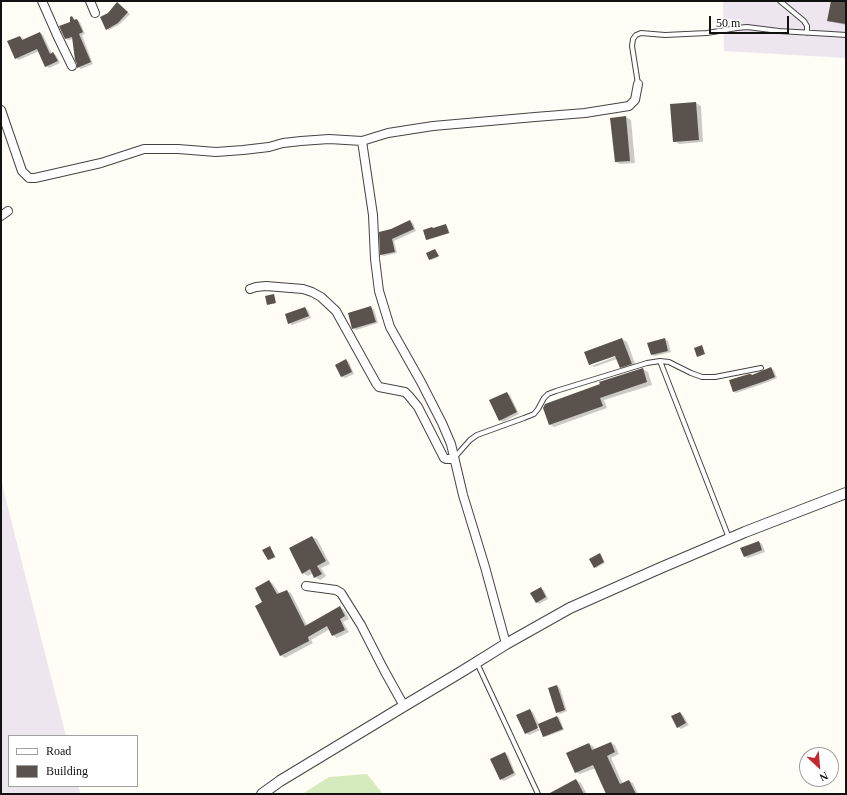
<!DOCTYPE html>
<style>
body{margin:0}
#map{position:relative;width:847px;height:795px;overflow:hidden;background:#fffdf5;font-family:"Times New Roman",serif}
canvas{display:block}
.frame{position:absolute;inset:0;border:2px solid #111;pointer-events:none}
.legend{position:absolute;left:8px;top:735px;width:130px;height:52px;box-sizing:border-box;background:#fff;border:1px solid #a0a0a0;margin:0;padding:5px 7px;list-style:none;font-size:12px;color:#111}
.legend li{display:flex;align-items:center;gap:8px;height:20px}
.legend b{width:20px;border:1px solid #a0a0a0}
.north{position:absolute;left:799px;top:747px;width:40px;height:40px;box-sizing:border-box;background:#fff;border:1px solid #a0a0a0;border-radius:50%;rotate:154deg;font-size:11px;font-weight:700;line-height:16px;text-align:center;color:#111}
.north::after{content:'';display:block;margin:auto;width:14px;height:18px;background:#c4262e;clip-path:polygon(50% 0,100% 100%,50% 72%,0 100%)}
.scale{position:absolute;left:709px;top:16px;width:80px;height:18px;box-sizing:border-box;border:2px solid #111;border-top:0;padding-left:5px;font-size:12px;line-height:14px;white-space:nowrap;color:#111;-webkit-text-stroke:3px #fff;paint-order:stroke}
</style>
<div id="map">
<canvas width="847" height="795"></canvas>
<div class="frame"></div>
<ul class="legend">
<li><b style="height:5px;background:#fff"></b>Road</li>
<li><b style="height:11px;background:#5a524d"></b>Building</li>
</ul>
<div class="north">N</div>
<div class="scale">50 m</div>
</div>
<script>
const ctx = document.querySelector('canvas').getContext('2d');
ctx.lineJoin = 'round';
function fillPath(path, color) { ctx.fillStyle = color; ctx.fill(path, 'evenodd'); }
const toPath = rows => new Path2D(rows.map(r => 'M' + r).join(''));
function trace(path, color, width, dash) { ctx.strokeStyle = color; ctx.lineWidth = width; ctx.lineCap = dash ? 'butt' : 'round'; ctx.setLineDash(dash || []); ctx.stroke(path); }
const industrial = toPath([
 [723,1,846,1,846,58,724,51],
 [1,480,66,736,9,736,9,786,78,786,81,794,1,794]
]);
const green = toPath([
 [367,774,383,794,302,794,329,777]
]);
const shadow = toPath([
 [832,1,846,1,846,25,832,22,828,21],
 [119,5,130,14,120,24,109,30,107,29],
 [72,17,75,19,76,20,77,20,80,22,85,34,82,35,93,64,81,69,78,67,73,39,69,40,66,39],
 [40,33,43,35,52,54,53,53,56,55,60,63,49,68,46,66,39,51,19,60,16,58,20,37,23,38,24,40],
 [696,103,701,106,703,142,679,144,674,141],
 [626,117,631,120,635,163,620,164,616,162],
 [410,221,413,223,416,231,394,241,397,253,384,256,381,255,392,230],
 [446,225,447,226,450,233,428,240,427,240,425,230,434,229],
 [435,250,439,257,431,260,427,253],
 [305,308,308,310,311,318,292,325,289,323],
 [371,308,374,309,378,323,356,330,353,328],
 [622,339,627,342,636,366,626,369,621,367,617,359,594,367,590,365,585,353],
 [619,353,620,355,591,366,591,363],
 [664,339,668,341,671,352,655,356,652,355],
 [346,360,349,362,354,374,345,378,342,377],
 [771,368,774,370,777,378,768,382,736,393,733,391,753,376],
 [643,369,648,372,652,385,604,400,607,408,554,427,549,424],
 [507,393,510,395,519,414,503,422,500,420],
 [312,537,317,539,330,564,321,568,326,576,320,580,315,577,313,573,308,576,303,573],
 [759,542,762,544,765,552,748,558,745,557],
 [270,547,276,557,270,560,268,560],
 [601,555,605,563,596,568,594,567],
 [269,581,273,584,280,594,287,591,291,593,307,625,340,607,344,610,349,619,343,622,349,632,337,638,333,635,330,629,311,640,313,643,285,658,280,655,264,602],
 [541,589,544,590,548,599,539,604,536,602],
 [557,686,560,688,567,711,560,714,557,712],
 [530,710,533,712,539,725,557,717,559,717,564,730,545,737,540,730,540,728,534,724,534,726,540,730,529,735,526,733],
 [680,713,683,715,689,725,681,729,678,727],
 [611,743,615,745,619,754,611,758,623,784,629,781,633,783,638,794,608,794,596,768,580,774,576,772,589,744,593,746,595,750],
 [505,753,508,755,516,775,504,781,501,779],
 [576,780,581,783,587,794,550,794]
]);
const building = toPath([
 [831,1,846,1,846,24,827,21],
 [117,2,128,12,118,23,106,30,100,17,108,13],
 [72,16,74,20,77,19,83,32,79,34,91,62,77,68,77,64,75,60,72,37,65,39,59,26,70,22,70,17],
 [40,32,50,54,53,52,58,61,45,67,37,49,15,59,7,41,20,36,22,40],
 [696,102,699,140,673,142,670,104],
 [626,116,630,161,615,162,610,118],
 [410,220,414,229,392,239,395,252,380,255,379,232,391,229],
 [446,224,449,233,426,240,423,230,432,227,433,228],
 [435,249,439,256,429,260,426,253],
 [274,294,276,303,267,305,265,296],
 [371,306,376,322,352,329,348,313],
 [305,307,309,316,288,324,285,314],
 [622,338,632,364,620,368,615,356,589,365,584,352],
 [665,338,668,351,651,355,647,343],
 [702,345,705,354,697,357,694,348],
 [346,359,352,372,341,377,335,365],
 [771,367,775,377,765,381,733,392,729,380,749,374,751,374,752,375],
 [643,368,647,382,600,398,603,406,549,425,543,408,545,404,600,384,599,382],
 [507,392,517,412,499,421,489,400],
 [312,536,326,561,317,566,322,574,314,578,310,569,302,574,289,548],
 [759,541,762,550,744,557,740,548],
 [270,546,275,557,268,560,262,550],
 [600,553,604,562,594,568,589,559],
 [269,580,277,594,287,590,305,626,340,606,345,616,340,619,345,630,332,636,327,626,308,637,309,641,280,656,255,606,262,602,255,588],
 [541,587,546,597,536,603,530,593],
 [557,685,565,710,556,713,548,688],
 [530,709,538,728,525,734,516,715],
 [680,712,686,723,677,728,671,716],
 [557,716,563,729,543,737,538,724],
 [611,742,615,752,607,756,620,784,629,780,636,794,606,794,593,765,575,773,566,753,589,743,592,750],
 [505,752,514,773,500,780,490,759],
 [576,779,584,794,548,794]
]);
const service = toPath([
 [780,1,804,21,807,26,807,33],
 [638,84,632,46,633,39,636,35,641,33,665,35,707,33,737,28,747,27,779,31,831,34,846,35],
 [660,361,729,538],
 [455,457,470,440,477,435,524,418,534,414,538,409,544,398,548,394,556,391,647,363,660,361,669,362,691,373,702,377,715,377,761,368],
 [477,663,538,794]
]);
const minor = toPath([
 [42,1,57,35,72,66],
 [90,1,95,13],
 [1,110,22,171,29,178,35,178,101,163,144,149,178,149,216,152,243,150,269,147,283,143,301,141,329,139,362,141,388,133,433,126,535,117,585,113,629,106,635,100,638,84],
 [362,141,373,215,375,259,379,291,390,327,421,382,442,423,451,444,463,495,485,567,506,644],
 [1,216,8,211],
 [250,289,256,287,266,286,303,289,312,292,321,297,336,311,376,383,379,387,405,392,409,396,418,407,444,458,446,459,454,459],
 [306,586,336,590,341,593,361,625,384,670,404,706]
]);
const tertiary = toPath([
 [262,794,280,781,404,706,461,672,506,644,570,608,658,569,745,532,846,493]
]);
fillPath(industrial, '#eee6ef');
fillPath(green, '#d5ebbd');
fillPath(shadow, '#0003');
fillPath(building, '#5a524d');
trace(service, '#444', 6);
trace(minor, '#444', 10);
trace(tertiary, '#444', 12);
trace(service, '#fff', 4);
trace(minor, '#fff', 8);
trace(tertiary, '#fff', 10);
</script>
